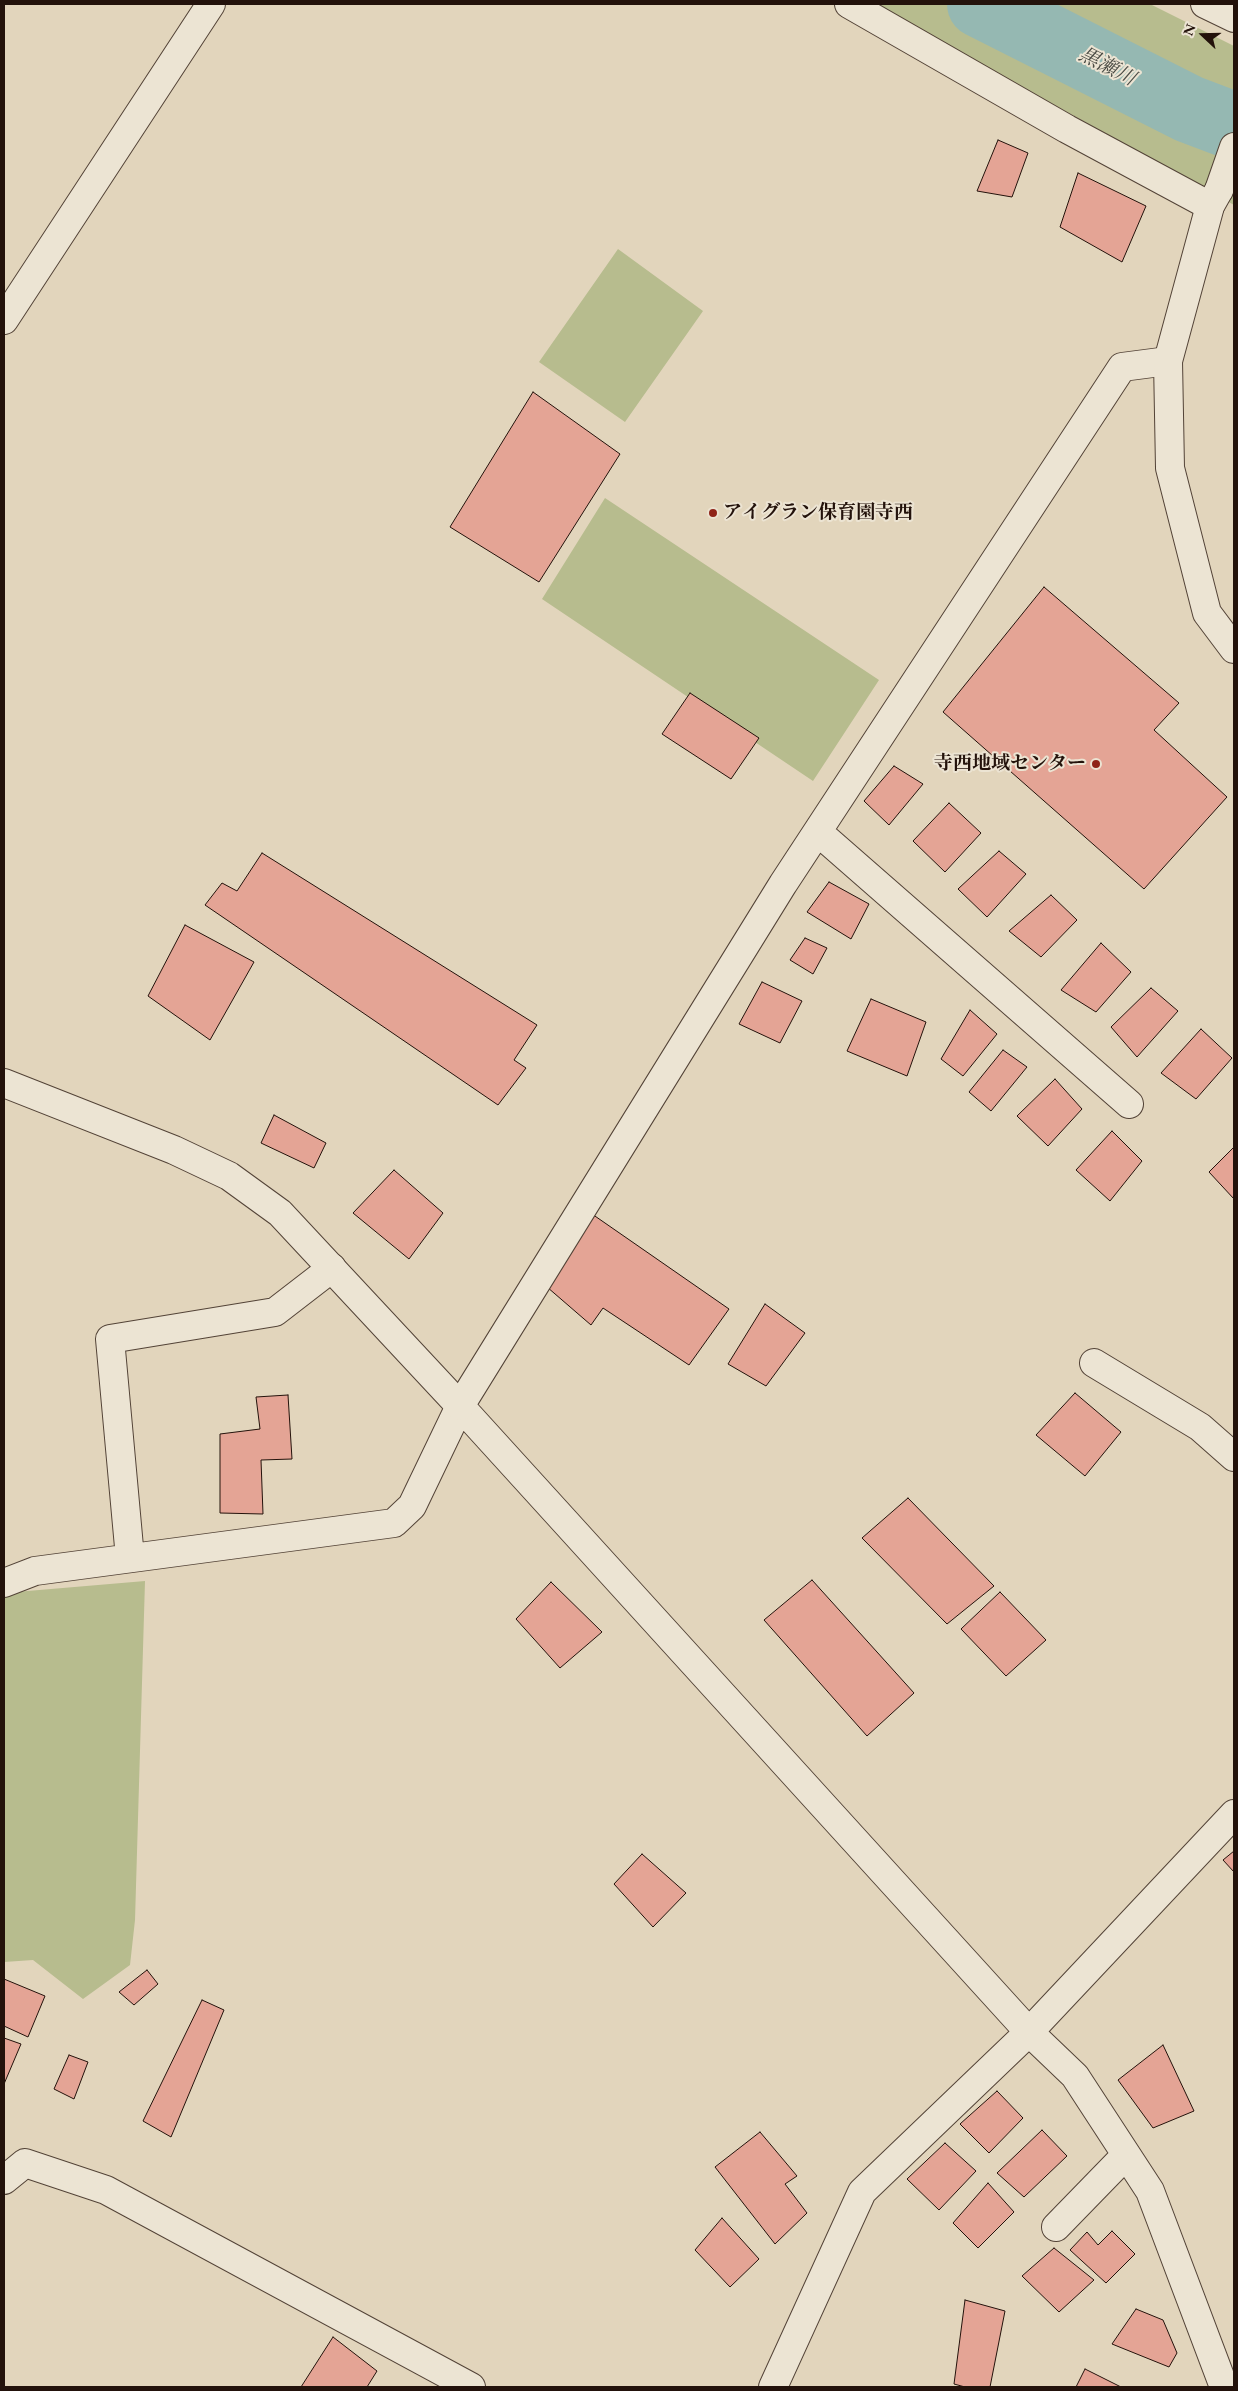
<!DOCTYPE html>
<meta charset="utf-8">
<style>
body{margin:0}
#map{position:relative;width:1238px;height:2391px;overflow:hidden;background:#e2d5bc;font-family:"EB Garamond",serif}
canvas{display:block}
.frame{position:absolute;inset:0;border:5px solid #23120b;pointer-events:none}
.north{position:absolute;left:1178px;top:10px;width:50px;height:50px;-webkit-text-stroke:4px #ece4d3;paint-order:stroke;rotate:291deg;font-size:14px;font-weight:700;line-height:20px;text-align:center;color:#23120b}
.north::after{content:'';display:block;margin:auto;width:18px;height:22px;background:#23120b;clip-path:polygon(50% 0,100% 100%,50% 72%,0 100%)}
</style>
<div id="map">
<canvas width="1238" height="2391"></canvas>
<div class="frame"></div>
<div class="north">N</div>
</div>
<script>
const ctx = document.querySelector('canvas').getContext('2d');
ctx.lineJoin = 'round';
function fillPath(path, color) { ctx.fillStyle = color; ctx.fill(path, 'evenodd'); }
const toPath = rows => new Path2D(rows.map(r => 'M' + r).join(''));
function trace(path, color, width, dash) { ctx.strokeStyle = color; ctx.lineWidth = width; ctx.lineCap = dash ? 'butt' : 'round'; ctx.setLineDash(dash || []); ctx.stroke(path); }
function drawText(font, color, halo, rows, align = 'center') {
  ctx.font = font + ' "EB Garamond","Noto Serif JP",serif'; ctx.lineWidth = 4; ctx.setLineDash([]); ctx.textBaseline = 'middle'; ctx.strokeStyle = halo; ctx.fillStyle = color; for (const [text, x, y, turn = 0] of rows) {
    ctx.save(); ctx.translate(x, y); ctx.rotate((+turn || 0) * Math.PI / 180); ctx.textAlign = isNaN(turn) ? turn : align; if (halo) ctx.strokeText(text, 0, 0); ctx.fillText(text, 0, 0); ctx.restore();
  }
}
const green = toPath([
 [873,4,1150,4,1234,46,1234,205],
 [618,249,703,311,625,422,539,362],
 [605,498,879,680,813,781,542,599],
 [145,1581,135,1920,130,1965,83,1999,33,1960,4,1962,4,1593]
]);
const river = toPath([
 [981,4,1189,109,1234,126]
]);
const building = toPath([
 [998,140,1028,153,1012,197,977,191,998,140],
 [1078,173,1146,206,1122,262,1060,227,1078,173],
 [533,392,620,454,539,582,450,527,533,392],
 [1044,587,1179,703,1154,730,1227,797,1144,889,943,712,1044,587],
 [690,693,759,738,731,779,662,734,690,693],
 [894,766,923,784,889,825,864,801,894,766],
 [949,803,981,833,945,872,913,841,949,803],
 [999,851,1026,874,987,917,958,889,999,851],
 [262,853,537,1025,514,1060,526,1068,498,1105,205,905,222,883,237,891,262,853],
 [829,882,869,904,851,939,807,912,829,882],
 [1051,895,1077,920,1041,957,1009,931,1051,895],
 [185,925,254,962,210,1040,148,996,185,925],
 [805,938,827,948,813,974,790,960,805,938],
 [1101,943,1131,972,1096,1012,1061,990,1101,943],
 [762,982,802,1001,780,1043,739,1024,762,982],
 [1151,988,1178,1011,1137,1057,1111,1027,1151,988],
 [871,999,926,1022,907,1076,847,1051,871,999],
 [970,1010,997,1034,963,1076,941,1059,970,1010],
 [1201,1029,1232,1058,1196,1099,1161,1073,1201,1029],
 [1003,1050,1027,1067,991,1111,969,1092,1003,1050],
 [1055,1079,1082,1109,1048,1146,1017,1116,1055,1079],
 [274,1115,326,1143,314,1168,261,1143,274,1115],
 [1112,1131,1142,1161,1110,1201,1076,1170,1112,1131],
 [1234,1147,1234,1199,1209,1172,1234,1147],
 [394,1170,443,1213,409,1259,353,1213,394,1170],
 [592,1214,729,1309,689,1365,603,1308,591,1325,547,1287,592,1214],
 [765,1304,805,1333,766,1386,728,1364,765,1304],
 [1075,1393,1121,1432,1085,1476,1036,1435,1075,1393],
 [288,1395,292,1459,261,1460,263,1514,220,1513,220,1434,260,1429,256,1397,288,1395],
 [908,1498,994,1586,947,1624,862,1538,908,1498],
 [812,1580,914,1693,867,1736,764,1620,812,1580],
 [551,1582,602,1632,560,1668,516,1619,551,1582],
 [1000,1592,1046,1640,1006,1676,961,1629,1000,1592],
 [1234,1851,1234,1872,1223,1860,1234,1851],
 [642,1854,686,1893,653,1927,614,1884,642,1854],
 [147,1970,158,1984,134,2005,119,1992,147,1970],
 [4,1979,45,1996,28,2037,4,2026,4,1979],
 [202,2000,224,2010,171,2137,143,2121,202,2000],
 [4,2038,21,2044,4,2084,4,2038],
 [1163,2045,1194,2111,1153,2128,1118,2080,1163,2045],
 [69,2055,88,2062,74,2099,54,2089,69,2055],
 [997,2091,1023,2118,989,2153,960,2124,997,2091],
 [1042,2130,1067,2156,1024,2197,997,2173,1042,2130],
 [760,2132,797,2176,785,2184,807,2213,775,2244,715,2167,760,2132],
 [945,2143,976,2171,939,2210,907,2179,945,2143],
 [988,2183,1014,2212,978,2248,953,2223,988,2183],
 [722,2218,759,2259,730,2287,695,2250,722,2218],
 [1112,2231,1135,2254,1106,2283,1070,2250,1087,2232,1098,2245,1112,2231],
 [1054,2248,1094,2280,1059,2312,1022,2276,1054,2248],
 [965,2300,1005,2311,990,2387,965,2387,954,2384,965,2300],
 [1136,2309,1163,2320,1177,2353,1169,2367,1112,2344,1136,2309],
 [333,2337,377,2371,367,2387,301,2387,333,2337],
 [1085,2369,1121,2387,1076,2387,1085,2369]
]);
const minor = toPath([
 [849,4,1067,129,1210,206],
 [1205,4,1234,18],
 [1219,190,1234,147],
 [4,320,211,4],
 [818,832,1129,1104],
 [1094,1363,1200,1427,1234,1457],
 [460,1406,1029,2032,1075,2076,1150,2191,1224,2387],
 [130,1558,110,1339,275,1312,332,1268],
 [4,1583,35,1571,394,1523,412,1506,460,1406,783,884,1122,367,1168,361],
 [4,2180,25,2163,106,2190,471,2387],
 [1056,2227,1126,2155],
 [773,2387,862,2192,1029,2032,1234,1814]
]);
const tertiary = toPath([
 [1219,190,1210,206,1168,361,1170,468,1207,613,1234,649],
 [4,1083,174,1150,229,1176,280,1213,460,1406]
]);
const markers = [
 [713,513,5,"#8f2418"],
 [1096,764,5,"#8f2418"]
];
const poiNames = [
 ["アイグラン保育園寺西",723,513],
 ["寺西地域センター",1086,764,"right"]
];
const waterNames = [
 ["黒瀬川",1107,67,27]
];
fillPath(green, '#b7bc8e');
trace(river, '#95b8b2', 68);
fillPath(building, '#e4a495');
trace(building, '#23120b', 1);
trace(minor, '#534337', 30);
trace(tertiary, '#534337', 30);
trace(minor, '#ece4d3', 28);
trace(tertiary, '#ece4d3', 28);
for (const [x, y, r, color] of markers) { const dot = new Path2D(); dot.arc(x, y, r, 0, 2 * Math.PI); ctx.fillStyle = color; ctx.fill(dot); trace(dot, '#ece4d3', 2); }
drawText('bold 19px', '#23120b', '#ece4d3', poiNames, 'left');
drawText('italic 20px', '#4b4c45', '#ece4d3', waterNames);
</script>
